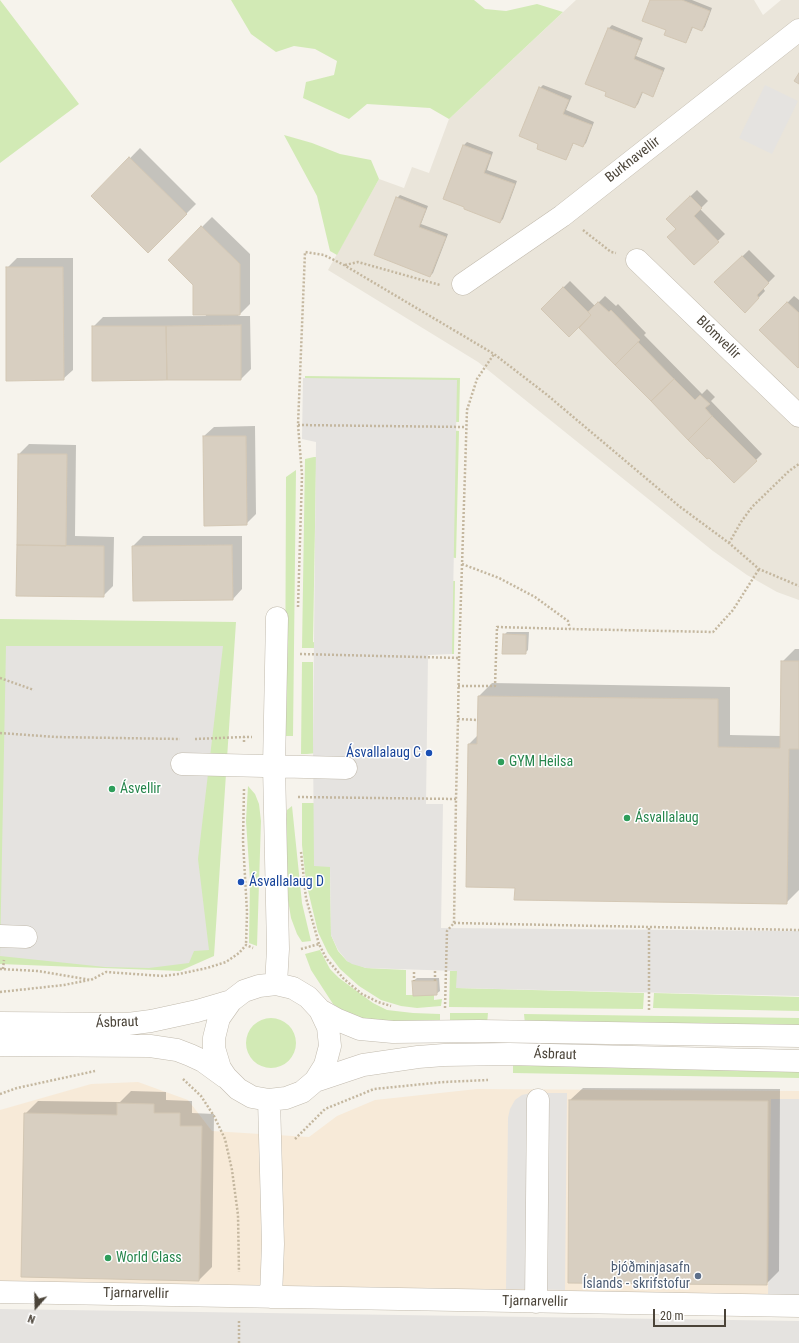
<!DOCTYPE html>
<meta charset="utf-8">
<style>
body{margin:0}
#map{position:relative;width:799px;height:1343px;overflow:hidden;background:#f6f3ec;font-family:"Roboto Condensed",sans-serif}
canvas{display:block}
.north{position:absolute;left:16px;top:1287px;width:40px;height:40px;-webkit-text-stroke:3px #fff;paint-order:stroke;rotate:200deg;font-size:11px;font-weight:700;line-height:16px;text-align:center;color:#4b4439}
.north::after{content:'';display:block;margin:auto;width:14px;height:18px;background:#4b4439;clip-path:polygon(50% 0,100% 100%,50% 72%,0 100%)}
.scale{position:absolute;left:653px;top:1309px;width:73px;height:18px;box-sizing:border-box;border:2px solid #4b4439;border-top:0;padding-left:5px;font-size:12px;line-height:14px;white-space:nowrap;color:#4b4439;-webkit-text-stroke:3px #fff;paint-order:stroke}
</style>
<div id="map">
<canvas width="799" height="1343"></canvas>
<div class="north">N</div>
<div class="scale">20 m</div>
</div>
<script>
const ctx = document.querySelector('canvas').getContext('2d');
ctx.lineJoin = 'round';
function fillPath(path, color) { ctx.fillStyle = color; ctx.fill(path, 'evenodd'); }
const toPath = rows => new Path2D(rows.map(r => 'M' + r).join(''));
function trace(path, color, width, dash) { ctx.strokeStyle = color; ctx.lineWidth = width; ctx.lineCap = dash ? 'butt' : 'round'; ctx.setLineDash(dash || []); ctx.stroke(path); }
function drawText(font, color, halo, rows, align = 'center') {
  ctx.font = font + ' "Roboto Condensed",sans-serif'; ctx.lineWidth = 3; ctx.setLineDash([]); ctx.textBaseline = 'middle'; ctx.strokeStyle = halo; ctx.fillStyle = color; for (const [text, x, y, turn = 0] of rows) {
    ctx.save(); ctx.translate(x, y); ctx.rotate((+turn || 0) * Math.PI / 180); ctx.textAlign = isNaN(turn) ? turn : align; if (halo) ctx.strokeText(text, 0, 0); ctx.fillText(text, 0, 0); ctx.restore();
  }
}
const residential = toPath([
 [576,0,754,0,763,15,781,0,799,0,799,600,777,592,747,575,713,551,478,362,328,270,379,179,404,188,412,167,429,173,449,119]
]);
const commercial = toPath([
 [138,1082,188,1100,212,1131,309,1137,337,1116,375,1100,477,1089,799,1091,799,1299,0,1282,0,1110,91,1084]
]);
const green = toPath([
 [0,0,79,104,0,163],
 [231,0,474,0,485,9,506,11,537,4,563,12,449,119,430,108,367,104,349,119,303,98,306,82,334,75,337,61,315,49,294,46,276,52,251,34],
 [284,135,312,143,340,154,371,160,379,179,337,255,330,251,317,196],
 [305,376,460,378,459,422,305,420],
 [450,430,459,431,456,558,447,557],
 [314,457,322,457,316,469,313,642,333,648,302,648,305,459],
 [296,470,293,736,285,736,286,477],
 [448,581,455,581,454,654,447,654],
 [0,619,236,622,214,956,180,971,0,964],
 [302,662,313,662,313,741,317,753,307,754,301,754],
 [248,786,255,794,259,804,261,821,257,946,249,943,250,880,246,821],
 [302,803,335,803,314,810,314,866,330,866,331,935,338,951,347,961,366,968,406,970,406,995,434,995,434,1000,442,999,441,1006,417,1008,401,1006,381,1000,359,986,340,969,328,953,318,932,306,882,302,845],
 [292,806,302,903,311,941,302,942,297,934,291,918,286,888,286,822,287,810],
 [320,950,330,969,339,978,373,1003,387,1010,413,1013,440,1014,440,1024,380,1024,346,1013,333,1004,311,970,305,954],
 [450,971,457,971,457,988,644,993,643,1009,449,1007],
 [654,993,799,997,799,1011,653,1008],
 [450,1013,488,1013,487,1024,450,1023],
 [524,1014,799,1018,799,1030,525,1024],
 '246 1043a25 25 0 1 1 50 0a25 25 0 1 1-50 0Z',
 [513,1063,799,1068,799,1078,513,1073]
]);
const parking = toPath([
 [765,85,798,101,772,154,739,138],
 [303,378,457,380,452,654,428,655,426,804,443,804,441,928,799,931,799,996,456,988,457,971,366,968,352,964,347,961,338,950,331,935,330,867,314,866,313,741,316,442,302,439],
 [6,646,223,646,198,859,209,950,194,951,189,963,149,968,105,967,0,956],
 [531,1093,567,1093,565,1290,506,1289,508,1118,510,1109,515,1100,522,1095],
 [771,1099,799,1099,799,1296,768,1296],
 [0,1309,799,1321,799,1343,0,1343]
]);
const shadow = toPath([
 [651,0,692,0,712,8,705,27,702,30,693,27,688,39,685,42,667,29],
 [612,25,643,38,636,56,665,68,655,92,652,95,643,92,638,104,635,107,609,28],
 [543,85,572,96,566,110,594,122,586,143,583,146,574,142,568,156,565,159,540,143,540,88],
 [467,142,493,152,487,170,517,181,503,219,500,222,466,207,444,199,464,145],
 [140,148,196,204,148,252,93,196],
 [697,190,708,201,700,209,725,234,694,264,677,228,667,219],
 [400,195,428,206,421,224,448,234,433,273,430,276,397,198],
 [212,217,250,254,250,304,238,316,250,316,251,369,241,379,93,327,103,317,206,316,194,284,169,260],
 [749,250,775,276,763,288,765,291,745,312,716,282],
 [17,258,73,258,73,370,63,379,7,268],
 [570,281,595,306,605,296,616,306,618,304,646,333,644,335,702,394,707,389,715,397,711,401,762,454,734,482,709,457,707,458,579,326,542,309],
 [794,296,799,300,799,365,761,330],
 [255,426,256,514,246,524,204,436,214,427],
 [29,444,76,445,75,536,114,537,113,586,103,596,17,595,19,454],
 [143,536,242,536,242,589,233,599,133,546],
 [507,632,529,632,528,650,525,653,504,635],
 [795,649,799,649,799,890,786,903,516,887,469,744,478,735,479,696,492,683,730,687,730,735,781,736,782,662],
 [417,978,439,978,440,991,436,994,413,981],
 [583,1088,780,1089,779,1271,766,1284,570,1100],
 [131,1091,166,1092,166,1100,192,1101,192,1113,214,1114,212,1267,199,1280,25,1114,38,1101,120,1102]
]);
const building = toPath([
 [650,0,682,0,710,11,702,31,692,27,686,43,664,35,666,30,642,21,650,0],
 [608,28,641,41,634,59,663,71,653,97,642,92,635,108,605,96,606,92,585,84,608,28],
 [799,73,799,84,794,81,799,73],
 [539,87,569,100,563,114,592,125,583,147,573,143,566,160,537,149,538,144,519,136,539,87],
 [463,145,491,155,484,173,515,184,500,223,464,209,464,207,443,199,463,145],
 [129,157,187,214,148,253,91,196,129,157],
 [690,196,702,208,694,216,719,242,694,265,667,237,676,229,666,219,690,196],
 [396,197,426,209,419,227,446,237,430,277,374,255,396,197],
 [201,226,240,264,240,315,193,315,193,285,168,260,201,226],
 [742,256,769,283,757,295,759,298,745,313,714,282,742,256],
 [6,267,63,267,64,380,6,381,6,267],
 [563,287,591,315,569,337,541,309,563,287],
 [598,302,609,312,611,310,640,340,615,365,579,328,591,315,588,312,598,302],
 [787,302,799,313,799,367,798,368,759,330,787,302],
 [241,325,241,380,167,380,166,326,241,325],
 [92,326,166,326,167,380,92,381,92,326],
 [638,342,674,379,651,401,615,365,638,342],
 [674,379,695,400,700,395,710,404,705,408,712,416,688,440,651,401,674,379],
 [712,416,757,461,734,483,709,458,707,459,688,440,712,416],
 [203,436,246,436,247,525,204,526,203,436],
 [18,454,67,454,66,546,17,545,18,454],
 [17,545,104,546,104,597,16,596,17,545],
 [232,545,233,600,133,601,132,546,232,545],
 [503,634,526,635,526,654,502,654,503,634],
 [781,661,799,661,799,749,789,749,787,904,514,900,515,888,466,887,468,744,477,744,478,696,718,699,718,747,780,748,781,661],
 [412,981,437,981,437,995,413,996,412,981],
 [569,1100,768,1101,767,1285,568,1283,569,1100],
 [117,1103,154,1104,154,1113,180,1113,180,1126,202,1126,199,1281,21,1277,24,1113,117,1115,117,1103]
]);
const path = toPath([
 [583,230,611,252,616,253],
 [345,265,358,262,440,285],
 [298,425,466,427],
 [729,543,741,522,752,507,789,471,799,464],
 [462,564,499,578,535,597,568,621,570,629,713,632,733,610,759,569],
 [298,607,302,475,298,425,305,252,324,255,344,265,494,354,546,394,679,506,729,543,759,569,799,586],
 [300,654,459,658,458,719,478,720],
 [459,658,467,410,477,379,494,354],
 [0,678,34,690],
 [458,686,495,686,497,627,570,629],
 [0,733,56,737,180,739],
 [195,739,244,737],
 [244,742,244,737,252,737],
 [244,789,243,841,247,912,246,945],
 [298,797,456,799],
 [301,852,306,898,319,944],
 [454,923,799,930],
 [301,949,319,944,326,958,344,979,362,994,378,1002,391,1006],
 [0,969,38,971,91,980,106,972,163,976,179,974,207,968,226,962,239,953,246,945,253,948],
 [3,969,4,960],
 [414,972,414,981],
 [435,981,435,971],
 [0,992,64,985,89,980],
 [445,1008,447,931,454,923,456,799,458,719],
 [649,1010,649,926],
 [183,1079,201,1096,214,1116,225,1139,232,1170,238,1215,239,1272],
 [0,1094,17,1088,95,1071],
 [295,1139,325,1109,374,1089,444,1082,488,1080],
 [239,1343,239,1319]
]);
const minor = toPath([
 [637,260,799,416],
 [463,284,562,216,799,30],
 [182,764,346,768],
 [0,936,26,937],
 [276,984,278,949,274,766,277,618],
 [320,1010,328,1027,330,1046,325,1065,315,1081,302,1092,286,1098,269,1100,252,1097,238,1089,226,1077,220,1068,214,1048,214,1038,219,1018,231,1001,244,991,259,986,276,984,293,988,308,997,320,1010,338,1020,360,1029,393,1032,479,1031,799,1036],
 [0,1023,128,1024,151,1021,197,1011,231,1001],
 [0,1045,150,1046,177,1050,190,1055,203,1061,225,1077],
 [315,1081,363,1065,418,1057,444,1055,509,1054,799,1061],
 [269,1100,273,1244,271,1297],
 [0,1292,799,1306],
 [536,1302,538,1100]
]);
const markers = [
 [429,753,4,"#1a4fb4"],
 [501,762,4,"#2e9e5b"],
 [112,789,4,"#2e9e5b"],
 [627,818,4,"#2e9e5b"],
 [241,882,4,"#1a4fb4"],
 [108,1258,4,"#2e9e5b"],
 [698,1276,4,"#5c6f8a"]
];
const streetNames = [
 ["Burknavellir",633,160,-38],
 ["Blómvellir",718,338,44],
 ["Ásbraut",117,1023,-2],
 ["Ásbraut",555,1055,2],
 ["Tjarnarvellir",136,1294,1],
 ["Tjarnarvellir",535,1302,1]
];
const transitNames = [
 ["Ásvallalaug C",421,753],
 ["Ásvallalaug D",249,882,"left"]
];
const leisureNames = [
 ["GYM Heilsa",509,762],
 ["Ásvellir",120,789],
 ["Ásvallalaug",635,818],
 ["World Class",116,1258]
];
const serviceNames = [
 ["Þjóðminjasafn",690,1268],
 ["Íslands - skrifstofur",690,1284]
];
fillPath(residential, '#eae5da');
fillPath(commercial, '#f7ead8');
fillPath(green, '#d2eab5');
fillPath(parking, '#e5e3e0');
fillPath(shadow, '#0003');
fillPath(building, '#d8cfc1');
trace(building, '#d3c7b4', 1);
trace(minor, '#c2bbae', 23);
trace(path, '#c4b79f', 2.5, [2, 2]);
trace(minor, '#fff', 22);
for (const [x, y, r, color] of markers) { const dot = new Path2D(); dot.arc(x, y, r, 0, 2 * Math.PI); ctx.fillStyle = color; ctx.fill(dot); trace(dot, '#fff', 1.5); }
drawText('14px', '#4b4439', '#fff', streetNames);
drawText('14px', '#164399', '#fff', transitNames, 'right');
drawText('14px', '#27864d', '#fff', leisureNames, 'left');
drawText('14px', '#4e5e75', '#fff', serviceNames, 'right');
</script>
